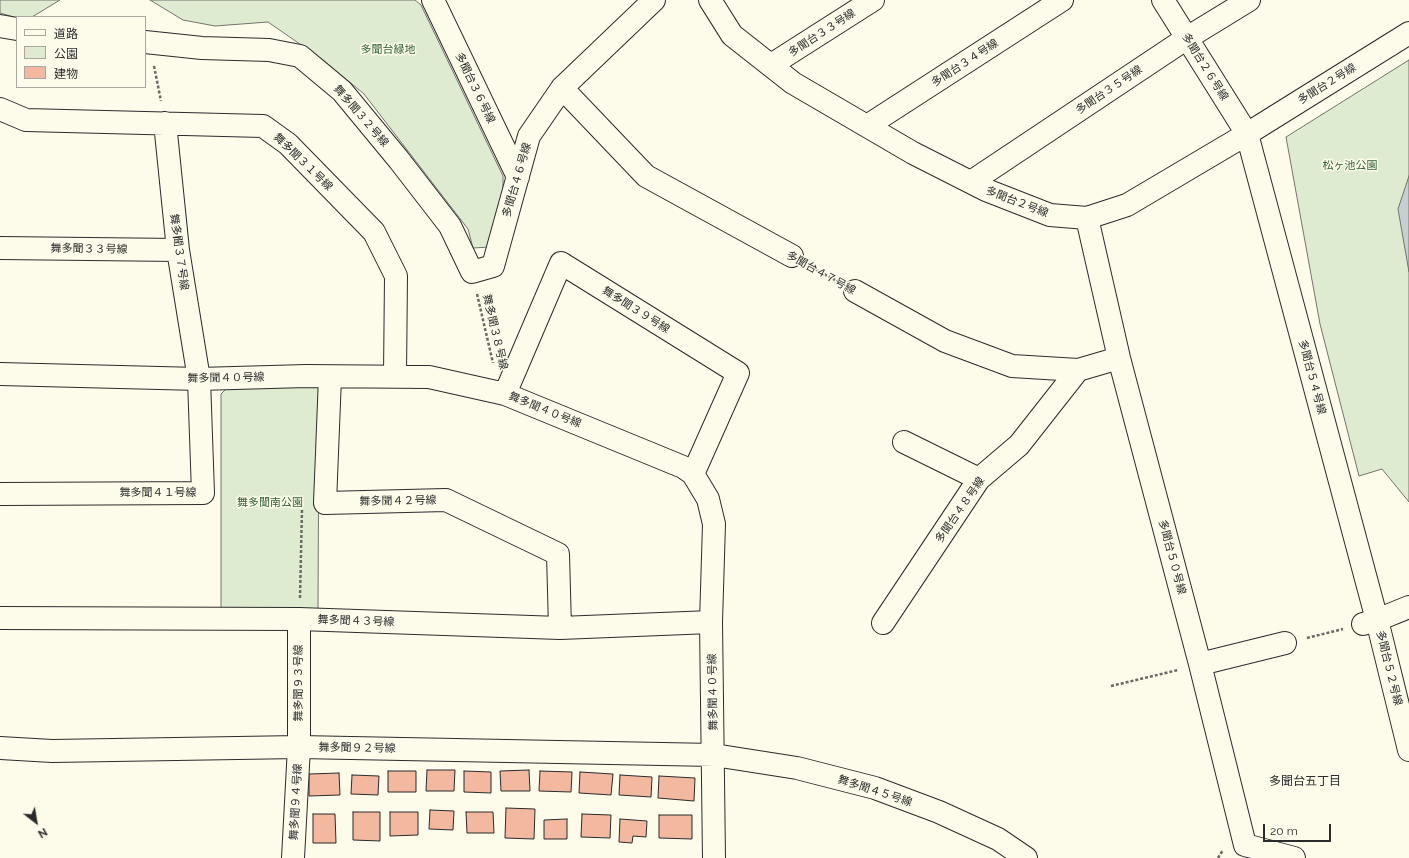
<!DOCTYPE html>
<meta charset="utf-8">
<style>
body{margin:0}
#map{position:relative;width:1409px;height:858px;overflow:hidden;background:#fdfbea;font-family:Raleway,"Noto Sans JP",sans-serif}
canvas{display:block}
.legend{position:absolute;left:16px;top:16px;width:130px;height:72px;box-sizing:border-box;background:#fdfbea;border:1px solid #a9a89e;margin:0;padding:5px 7px;list-style:none;font-size:12px;color:#2b2b2b}
.legend li{display:flex;align-items:center;gap:8px;height:20px}
.legend b{width:20px;border:1px solid #a9a89e}
.north{position:absolute;left:16px;top:802px;width:40px;height:40px;-webkit-text-stroke:3px #fdfbea;paint-order:stroke;rotate:149deg;font-size:11px;font-weight:700;line-height:16px;text-align:center;color:#2b2b2b}
.north::after{content:'';display:block;margin:auto;width:14px;height:18px;background:#2b2b2b;clip-path:polygon(50% 0,100% 100%,50% 72%,0 100%)}
.scale{position:absolute;left:1263px;top:824px;width:68px;height:18px;box-sizing:border-box;border:2px solid #2b2b2b;border-top:0;padding-left:5px;font-size:12px;line-height:14px;white-space:nowrap;color:#2b2b2b;-webkit-text-stroke:3px #fdfbea;paint-order:stroke}
</style>
<div id="map">
<canvas width="1409" height="858"></canvas>
<ul class="legend">
<li><b style="height:5px;background:#fdfbea"></b>道路</li>
<li><b style="height:11px;background:#deebd1"></b>公園</li>
<li><b style="height:11px;background:#f2b8a0"></b>建物</li>
</ul>
<div class="north">N</div>
<div class="scale">20 m</div>
</div>
<script>
const ctx = document.querySelector('canvas').getContext('2d');
ctx.lineJoin = 'round';
function fillPath(path, color) { ctx.fillStyle = color; ctx.fill(path, 'evenodd'); }
const toPath = rows => new Path2D(rows.map(r => 'M' + r).join(''));
function trace(path, color, width, dash) { ctx.strokeStyle = color; ctx.lineWidth = width; ctx.lineCap = dash ? 'butt' : 'round'; ctx.setLineDash(dash || []); ctx.stroke(path); }
function drawText(font, color, halo, rows, align = 'center') {
  ctx.font = font + ' Raleway,"Noto Sans JP",sans-serif'; ctx.lineWidth = 3; ctx.setLineDash([]); ctx.textBaseline = 'middle'; ctx.strokeStyle = halo; ctx.fillStyle = color; for (const [text, x, y, turn = 0] of rows) {
    ctx.save(); ctx.translate(x, y); ctx.rotate((+turn || 0) * Math.PI / 180); ctx.textAlign = isNaN(turn) ? turn : align; if (halo) ctx.strokeText(text, 0, 0); ctx.fillText(text, 0, 0); ctx.restore();
  }
}
const green = toPath([
 [0,0,60,0,32,17,17,18,0,13,0,0],
 [150,0,415,0,421,5,503,176,503,208,490,247,473,248,468,229,364,94,323,60,268,22,215,26,183,20,150,0],
 [1409,60,1409,502,1382,469,1359,476,1320,324,1286,137,1409,60],
 [231,384,319,385,318,612,221,612,221,394,231,384]
]);
const water = toPath([
 [1409,176,1409,272,1398,209,1409,176]
]);
const building = toPath([
 [427,770,455,770,454,791,426,791,427,770],
 [529,770,530,791,501,791,500,771,529,770],
 [388,771,416,771,416,792,388,792,388,771],
 [464,771,491,772,491,793,464,792,464,771],
 [540,771,572,772,571,792,539,791,540,771],
 [580,772,613,774,611,795,579,793,580,772],
 [339,773,340,795,309,796,309,774,339,773],
 [352,775,379,776,378,795,351,794,352,775],
 [620,775,652,777,651,797,619,795,620,775],
 [659,776,695,778,694,801,658,798,659,776],
 [506,808,535,809,534,839,505,838,506,808],
 [430,810,454,811,453,830,429,829,430,810],
 [353,812,380,812,380,841,353,840,353,812],
 [390,812,418,812,418,835,390,836,390,812],
 [466,812,493,812,494,833,467,833,466,812],
 [313,814,335,814,336,843,313,843,313,814],
 [582,814,611,815,610,838,581,837,582,814],
 [659,815,692,815,692,839,659,838,659,815],
 [567,819,567,839,544,839,544,820,567,819],
 [620,819,647,821,646,837,633,836,632,843,619,842,620,819]
]);
const path = toPath([
 [154,66,161,101],
 [811,267,837,281],
 [477,294,493,363],
 [300,598,302,509],
 [1307,638,1343,629],
 [1111,686,1178,670],
 [1218,858,1223,850]
]);
const minor = toPath([
 [433,0,518,177],
 [710,0,732,35,793,83,913,153,986,190,1050,215,1087,218,1127,205,1247,134,1409,33],
 [1163,0,1247,134,1377,620,1363,624],
 [0,26,17,29],
 [145,42,202,48,269,50,300,56,342,91,399,160,450,226,472,272,493,266,529,136,562,88,654,0],
 [771,65,873,0],
 [562,88,646,176,792,256],
 [0,109,26,120,263,126,288,144,374,232,396,276,395,375],
 [867,126,1062,0],
 [971,182,1187,38,1249,0],
 [1087,218,1119,358,1200,664,1245,845,1294,858],
 [0,248,178,250],
 [855,291,945,341,1012,366,1078,370,1119,358],
 [0,374,199,379,306,376,429,377,505,394,683,467,693,474,708,499,714,524,711,622,714,858],
 [330,377,325,503,446,500,558,554,560,628],
 [505,394,561,263,738,373,693,474],
 [904,442,979,479],
 [0,494,203,493,199,379,178,250,165,123],
 [1409,607,1377,620,1409,750],
 [0,618,299,619,560,628,711,622],
 [883,623,979,479,1019,445,1078,370],
 [1200,664,1285,643],
 [0,748,52,751,299,747,714,755,797,768,875,788,939,812,998,839,1026,858],
 [293,858,299,747,299,619]
]);
const streetNames = [
 ["多聞台３３号線",822,33,-33],
 ["多聞台３４号線",965,63,-33],
 ["多聞台２６号線",1205,67,58],
 ["多聞台２号線",1327,84,-32],
 ["多聞台３６号線",475,88,64],
 ["多聞台３５号線",1109,90,-34],
 ["舞多聞３２号線",361,116,49],
 ["舞多聞３１号線",303,162,44],
 ["多聞台４６号線",517,180,-74],
 ["多聞台２号線",1017,202,21],
 ["舞多聞３３号線",89,249,1],
 ["舞多聞３７号線",179,252,82],
 ["多聞台４７号線",821,273,29],
 ["舞多聞３９号線",636,310,32],
 ["舞多聞３８号線",495,332,77],
 ["多聞台５４号線",1312,377,75],
 ["舞多聞４０号線",226,378,-1],
 ["舞多聞４０号線",545,410,22],
 ["舞多聞４１号線",158,493],
 ["舞多聞４２号線",398,501,-1],
 ["多聞台４８号線",960,510,-55],
 ["多聞台５０号線",1172,557,75],
 ["舞多聞４３号線",356,621,2],
 ["多聞台５２号線",1389,668,76],
 ["舞多聞９３号線",299,683,-90],
 ["舞多聞４０号線",713,692,-91],
 ["舞多聞９２号線",357,748,1],
 ["舞多聞４５号線",875,791,18],
 ["舞多聞９４号線",296,802,-87]
];
const parkNames = [
 ["多聞台緑地",388,50],
 ["松ヶ池公園",1350,166],
 ["舞多聞南公園",270,503]
];
const neighbourhoodNames = [
 ["多聞台五丁目",1305,781]
];
fillPath(green, '#deebd1');
trace(green, '#74746e', 1);
fillPath(water, '#c7d0d0');
trace(water, '#74746e', 1);
fillPath(building, '#f2b8a0');
trace(building, '#2b2b2b', 1);
trace(minor, '#2b2b2b', 24);
trace(path, '#6a6964', 2.5, [3, 2]);
trace(minor, '#fdfbea', 22);
drawText('11px', '#2b2b2b', '#fdfbea', streetNames);
drawText('11px', '#34623c', '#fdfbea', parkNames);
drawText('12px', '#2b2b2b', '#fdfbea', neighbourhoodNames);
</script>
